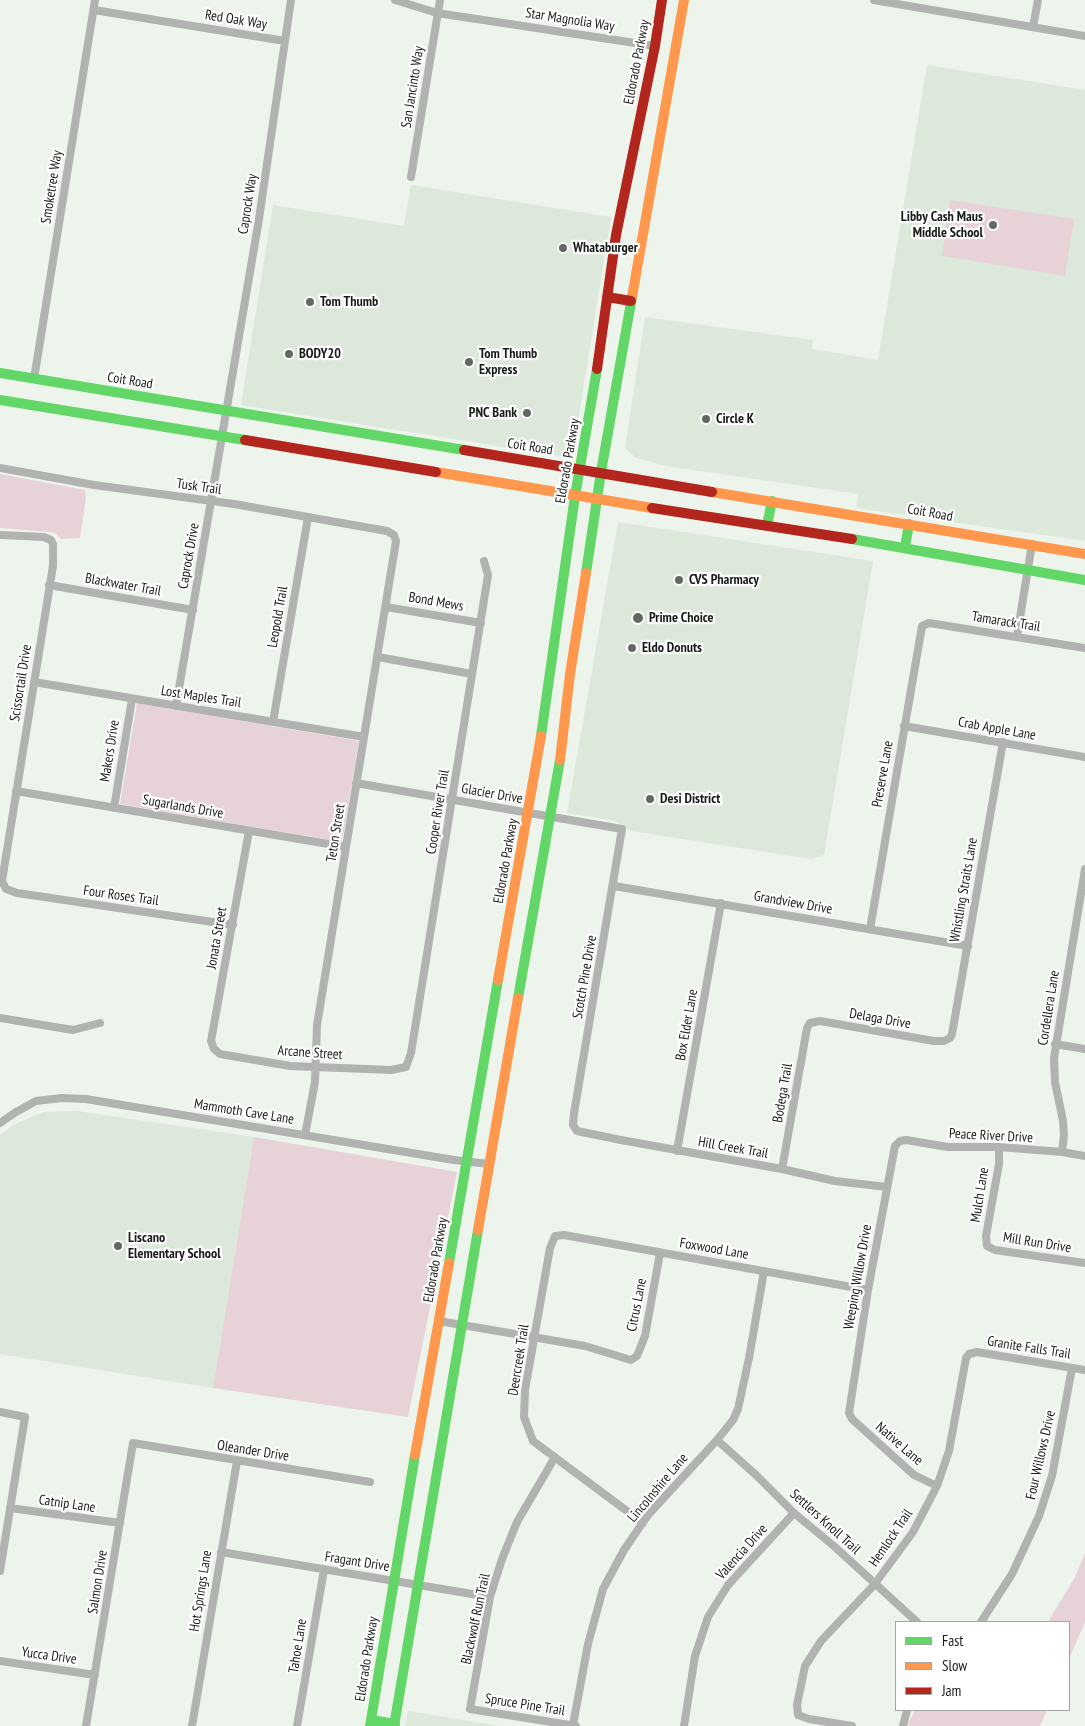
<!DOCTYPE html>
<style>
body{margin:0}
#map{position:relative;width:1085px;height:1726px;overflow:hidden;background:#edf4ec;font-family:"PT Sans Narrow",sans-serif}
canvas{display:block}
.legend{position:absolute;left:895px;top:1621px;width:175px;height:90px;box-sizing:border-box;background:#fff;border:1px solid #a3a5a3;margin:0;padding:6px 9px;list-style:none;font-size:15px;color:#191d19}
.legend li{display:flex;align-items:center;gap:10px;height:25px}
.legend b{width:25px;border:1px solid #a3a5a3}
</style>
<div id="map">
<canvas width="1085" height="1726"></canvas>
<ul class="legend">
<li><b style="height:6px;background:#63d668"></b>Fast</li>
<li><b style="height:6px;background:#ff974d"></b>Slow</li>
<li><b style="height:6px;background:#b3261e"></b>Jam</li>
</ul>
</div>
<script>
const ctx = document.querySelector('canvas').getContext('2d');
ctx.lineJoin = 'round';
function fillPath(path, color) { ctx.fillStyle = color; ctx.fill(path, 'evenodd'); }
const toPath = rows => new Path2D(rows.map(r => 'M' + r).join(''));
function trace(path, color, width, dash) { ctx.strokeStyle = color; ctx.lineWidth = width; ctx.lineCap = dash ? 'butt' : 'round'; ctx.setLineDash(dash || []); ctx.stroke(path); }
function drawText(font, color, halo, rows, align = 'center') {
  ctx.font = font + ' "PT Sans Narrow",sans-serif'; ctx.lineWidth = 4.5; ctx.setLineDash([]); ctx.textBaseline = 'middle'; ctx.strokeStyle = halo; ctx.fillStyle = color; for (const [text, x, y, turn = 0] of rows) {
    ctx.save(); ctx.translate(x, y); ctx.rotate((+turn || 0) * Math.PI / 180); ctx.textAlign = isNaN(turn) ? turn : align; if (halo) ctx.strokeText(text, 0, 0); ctx.fillText(text, 0, 0); ctx.restore();
  }
}
const built = toPath([
 [927,65,1085,90,1085,541,856,508,858,494,666,466,636,458,625,448,645,317,813,340,812,349,878,360],
 [411,185,611,217,572,458,241,405,273,205,404,226],
 [618,522,873,561,824,855,811,859,631,831,615,821,567,813],
 [77,1111,254,1137,213,1388,0,1354,0,1135,15,1124,43,1112],
 [408,1711,500,1726,405,1726]
]);
const green = toPath([
 [950,200,1074,219,1065,276,942,256],
 [0,474,85,490,86,498,80,538,61,539,55,533,51,532,0,528],
 [137,703,359,741,342,842,120,804],
 [254,1137,457,1172,408,1417,213,1388],
 [1085,1553,1085,1622,1069,1659,1069,1622,1048,1622,1075,1577],
 [915,1710,1047,1710,1040,1726,909,1726,908,1724]
]);
const street = toPath([
 [395,0,437,13,655,46],
 [874,0,1085,36],
 [94,10,285,41],
 [1033,27,1038,0],
 [411,177,440,0],
 [34,379,95,0],
 [0,468,94,485,234,504,387,531,394,535,396,541,317,1025,315,1082,305,1135],
 [0,535,44,537,51,540,53,544,53,566,2,881,6,889,17,893,233,925],
 [49,585,193,610],
 [386,607,481,623],
 [1017,636,1032,544],
 [378,657,472,674],
 [34,682,364,737],
 [176,706,259,219,291,0],
 [273,722,308,517],
 [904,726,1085,757],
 [356,783,622,829,574,1113,573,1125,577,1131,621,1140,782,1169,835,1181,887,1187],
 [16,791,346,847],
 [114,808,132,699],
 [249,831,211,1041,214,1049,220,1054,290,1066,391,1070,406,1067,411,1053,488,575,484,561],
 [614,886,968,946],
 [870,929,922,626,929,623,1085,648],
 [0,1018,73,1030,100,1023],
 [1055,1044,1085,1049],
 [0,1123,16,1112,36,1101,62,1098,86,1099,454,1160,489,1164],
 [999,1147,999,1164,986,1236,987,1246,995,1250,1085,1263],
 [677,1151,721,903],
 [1062,1152,1064,1135,1063,1121,1055,1082,1054,1058,1085,869],
 [782,1169,807,1028,810,1023,820,1021,934,1041,944,1041,950,1038,952,1034,1003,742],
 [439,1321,585,1346,631,1360,637,1356,645,1336,660,1253],
 [0,1412,25,1417,0,1571],
 [717,1440,756,1475,794,1513,835,1547,917,1622],
 [555,1457,517,1522,502,1559,490,1597,470,1709,576,1726],
 [937,1486,914,1475,852,1419,849,1413,868,1290,895,1146,900,1141,906,1140,948,1147,999,1147,1062,1152,1085,1156],
 [10,1508,120,1523],
 [643,1523,533,1441,524,1417,525,1390,550,1248,555,1236,564,1235,868,1290],
 [221,1552,490,1597],
 [981,1622,1012,1574,1039,1516,1052,1476,1072,1368],
 [0,1661,95,1675],
 [573,1725,588,1644,603,1589,624,1550,648,1515,717,1440,733,1420,738,1409,749,1358,764,1271],
 [86,1726,133,1443,370,1482],
 [192,1726,237,1461],
 [297,1726,324,1570],
 [684,1726,695,1656,708,1617,728,1585,794,1513],
 [852,1726,809,1719,798,1715,797,1705,805,1666,821,1641,874,1585,913,1532,937,1486,949,1451,966,1358,969,1354,977,1352,1085,1370],
 [903,1726,907,1710]
]);
const fast = toPath([
 [0,373,464,450],
 [0,400,245,440],
 [767,525,772,501],
 [852,539,1085,580],
 [905,547,909,524],
 [586,573,601,472,632,297],
 [541,736,575,496,597,369],
 [518,998,560,760],
 [449,1263,498,980],
 [371,1720,395,1724],
 [370,1726,415,1455],
 [394,1726,478,1230]
]);
const slow = toPath([
 [632,297,684,0],
 [436,472,652,508],
 [712,492,1085,554],
 [560,760,570,674,586,573],
 [498,980,541,736],
 [478,1230,518,998],
 [415,1455,449,1263]
]);
const jam = toPath([
 [607,297,631,301],
 [597,369,616,235,655,46,662,0],
 [245,440,436,472],
 [464,450,712,492],
 [652,508,852,539]
]);
const markers = [
 [993,225,5,"#636863"],
 [563,248,5,"#636863"],
 [310,302,5,"#636863"],
 [289,354,5,"#636863"],
 [469,362,5,"#636863"],
 [527,413,5,"#636863"],
 [706,419,5,"#636863"],
 [679,580,5,"#636863"],
 [638,618,6,"#636863"],
 [632,648,5,"#636863"],
 [650,799,5,"#636863"],
 [118,1246,5,"#636863"]
];
const streetNames = [
 ["Red Oak Way",236,20,9],
 ["Star Magnolia Way",570,20,9],
 ["Eldorado Parkway",637,62,-79],
 ["San Jancinto Way",413,87,-81],
 ["Smoketree Way",52,187,-81],
 ["Caprock Way",248,204,-81],
 ["Coit Road",130,381,9],
 ["Coit Road",530,447,9],
 ["Eldorado Parkway",568,461,-80],
 ["Tusk Trail",199,487,8],
 ["Coit Road",930,513,10],
 ["Caprock Drive",189,556,-80],
 ["Blackwater Trail",123,585,10],
 ["Bond Mews",436,602,10],
 ["Leopold Trail",278,617,-80],
 ["Tamarack Trail",1006,622,9],
 ["Scissortail Drive",21,683,-81],
 ["Lost Maples Trail",201,697,9],
 ["Crab Apple Lane",997,729,10],
 ["Makers Drive",110,751,-81],
 ["Preserve Lane",883,774,-80],
 ["Glacier Drive",492,794,10],
 ["Sugarlands Drive",183,807,10],
 ["Cooper River Trail",438,812,-81],
 ["Teton Street",336,833,-81],
 ["Eldorado Parkway",506,861,-80],
 ["Whistling Straits Lane",964,890,-80],
 ["Four Roses Trail",121,896,8],
 ["Grandview Drive",793,903,10],
 ["Jonata Street",217,938,-80],
 ["Scotch Pine Drive",585,977,-80],
 ["Cordellera Lane",1049,1008,-81],
 ["Delaga Drive",880,1019,10],
 ["Box Elder Lane",687,1025,-80],
 ["Arcane Street",310,1053,4],
 ["Bodega Trail",783,1093,-80],
 ["Mammoth Cave Lane",244,1112,9],
 ["Peace River Drive",991,1136,3],
 ["Hill Creek Trail",733,1148,10],
 ["Mulch Lane",980,1195,-81],
 ["Mill Run Drive",1037,1243,9],
 ["Foxwood Lane",714,1249,10],
 ["Eldorado Parkway",436,1260,-80],
 ["Weeping Willow Drive",858,1277,-80],
 ["Citrus Lane",637,1305,-79],
 ["Granite Falls Trail",1029,1348,9],
 ["Deercreek Trail",519,1360,-81],
 ["Native Lane",899,1444,41],
 ["Oleander Drive",253,1451,9],
 ["Four Willows Drive",1041,1455,-77],
 ["Lincolnshire Lane",658,1488,-50],
 ["Catnip Lane",67,1504,8],
 ["Settlers Knoll Trail",825,1522,42],
 ["Hemlock Trail",891,1538,-56],
 ["Valencia Drive",742,1552,-48],
 ["Fragant Drive",357,1562,9],
 ["Salmon Drive",98,1582,-81],
 ["Hot Springs Lane",201,1591,-81],
 ["Blackwolf Run Trail",476,1619,-78],
 ["Tahoe Lane",298,1646,-81],
 ["Yucca Drive",49,1656,8],
 ["Eldorado Parkway",367,1659,-81],
 ["Spruce Pine Trail",525,1705,9]
];
const poiNames = [
 ["Libby Cash Maus",983,217,"right"],
 ["Middle School",983,233,"right"],
 ["Whataburger",573,248],
 ["Tom Thumb",320,302],
 ["BODY20",299,354],
 ["Tom Thumb",479,354],
 ["Express",479,370],
 ["PNC Bank",517,413,"right"],
 ["Circle K",716,419],
 ["CVS Pharmacy",689,580],
 ["Prime Choice",649,618],
 ["Eldo Donuts",642,648],
 ["Desi District",660,799],
 ["Liscano",128,1238],
 ["Elementary School",128,1254]
];
fillPath(built, '#dce8da');
fillPath(green, '#e7d2d7');
trace(street, '#b0b3b0', 8);
trace(fast, '#63d668', 10);
trace(slow, '#ff974d', 10);
trace(jam, '#b3261e', 10);
for (const [x, y, r, color] of markers) { const dot = new Path2D(); dot.arc(x, y, r, 0, 2 * Math.PI); ctx.fillStyle = color; ctx.fill(dot); trace(dot, '#fff', 2); }
drawText('14px', '#191d19', '#fff', streetNames);
drawText('bold 14px', '#191d19', '#fff', poiNames, 'left');
</script>
